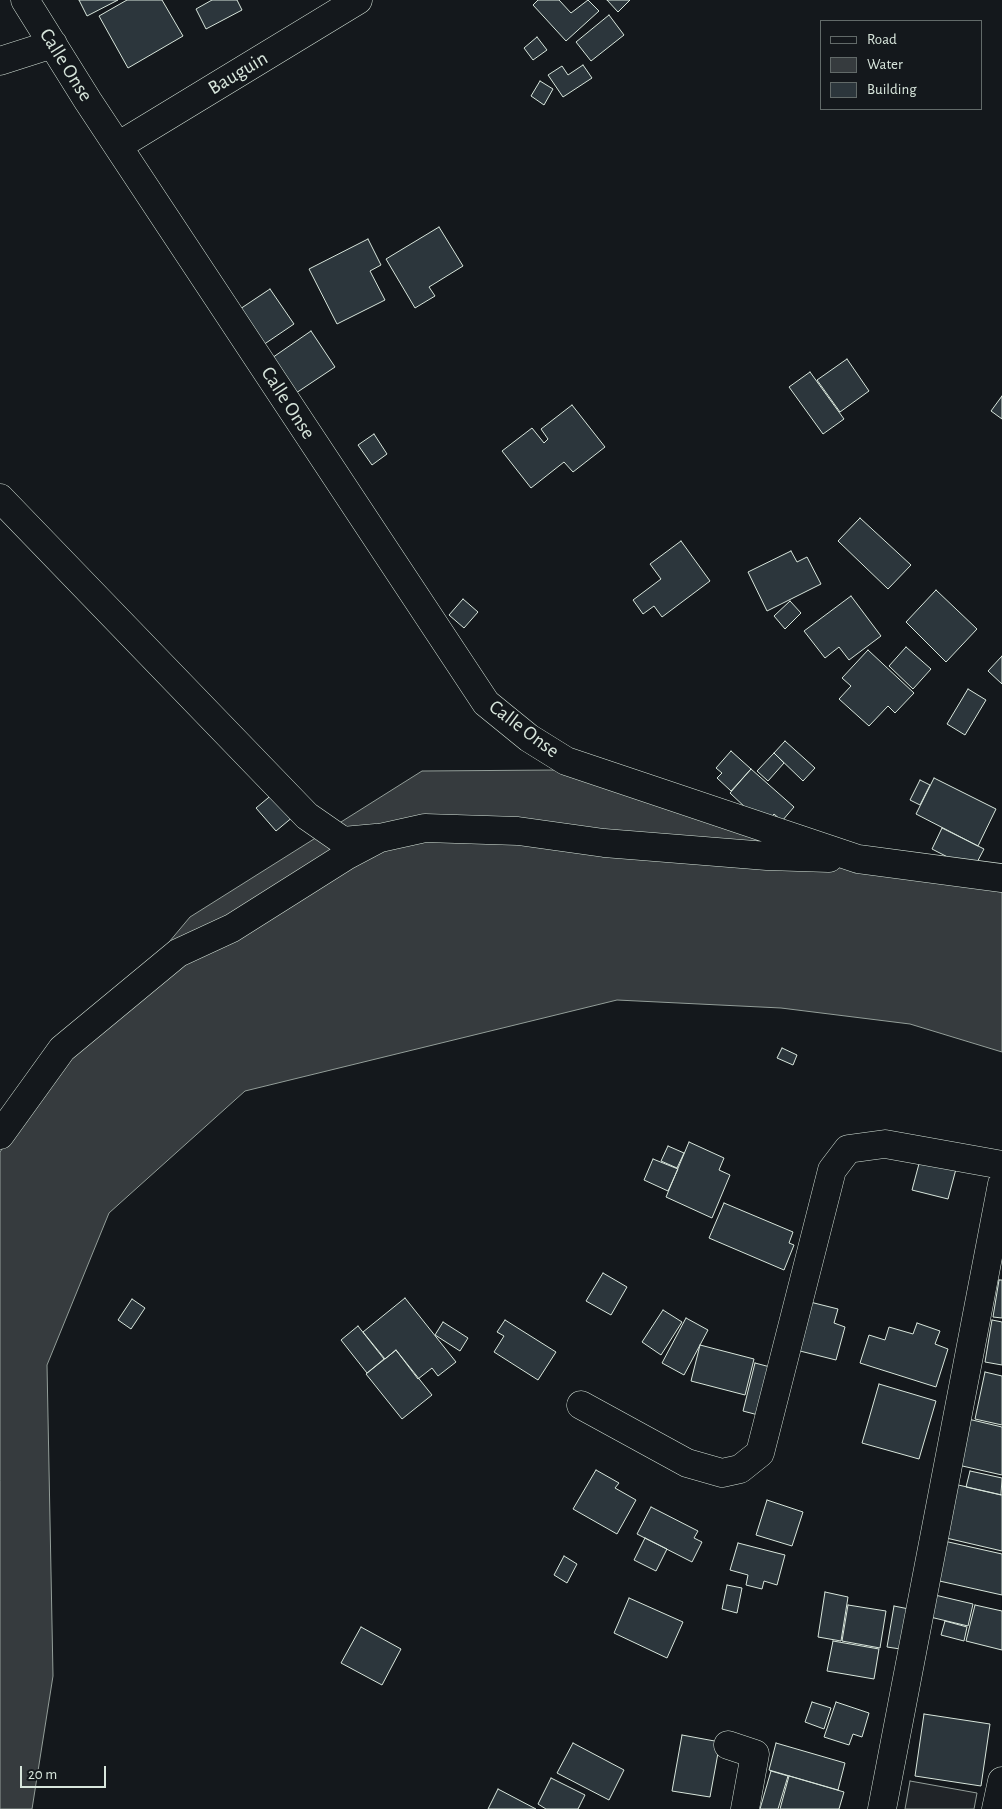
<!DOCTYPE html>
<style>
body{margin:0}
#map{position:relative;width:1002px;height:1809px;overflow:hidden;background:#14181c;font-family:"Alegreya Sans",sans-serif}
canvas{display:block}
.legend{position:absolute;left:820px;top:20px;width:162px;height:90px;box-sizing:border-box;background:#14181c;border:1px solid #626a69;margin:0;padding:6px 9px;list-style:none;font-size:15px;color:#d8e6dc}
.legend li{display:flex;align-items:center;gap:10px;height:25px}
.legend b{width:25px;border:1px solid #626a69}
.scale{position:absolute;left:20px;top:1766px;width:86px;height:22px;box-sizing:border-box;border:2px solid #d8e6dc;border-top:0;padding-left:6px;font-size:15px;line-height:18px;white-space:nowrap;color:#d8e6dc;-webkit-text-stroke:4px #14181c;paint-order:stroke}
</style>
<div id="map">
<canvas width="1002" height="1809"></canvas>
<ul class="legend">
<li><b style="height:6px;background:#14181c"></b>Road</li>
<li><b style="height:14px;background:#363b3e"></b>Water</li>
<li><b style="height:14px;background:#2c363c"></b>Building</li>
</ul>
<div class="scale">20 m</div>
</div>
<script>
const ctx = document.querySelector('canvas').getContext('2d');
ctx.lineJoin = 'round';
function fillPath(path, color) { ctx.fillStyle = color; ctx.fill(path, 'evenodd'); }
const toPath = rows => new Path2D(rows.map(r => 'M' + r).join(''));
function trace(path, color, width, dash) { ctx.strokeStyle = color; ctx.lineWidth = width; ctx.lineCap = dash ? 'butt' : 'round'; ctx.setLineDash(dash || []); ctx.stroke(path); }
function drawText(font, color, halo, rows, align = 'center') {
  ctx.font = font + ' "Alegreya Sans",sans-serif'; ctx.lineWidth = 4; ctx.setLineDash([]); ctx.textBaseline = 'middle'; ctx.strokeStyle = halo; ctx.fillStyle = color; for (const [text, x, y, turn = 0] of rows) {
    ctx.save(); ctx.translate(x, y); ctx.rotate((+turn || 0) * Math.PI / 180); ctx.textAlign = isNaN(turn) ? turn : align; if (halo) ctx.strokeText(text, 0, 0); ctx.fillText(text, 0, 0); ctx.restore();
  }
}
const green = toPath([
 [910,1781,977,1793,974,1809,905,1809,910,1781]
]);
const water = toPath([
 [558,770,1002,888,1002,1052,910,1024,781,1008,617,1000,245,1091,109,1213,47,1365,53,1676,32,1809,0,1809,0,1152,30,1108,190,917,422,771,558,770]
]);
const building = toPath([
 [79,0,118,0,87,16,79,0],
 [127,0,162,0,183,36,128,68,99,16,127,0],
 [212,0,237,0,242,10,206,29,196,9,212,0],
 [538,0,559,0,571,13,588,0,599,11,566,41,533,5,538,0],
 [607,0,630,0,618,12,607,0],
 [609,15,624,35,591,61,576,42,609,15],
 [537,37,547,50,533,60,524,48,537,37],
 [583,65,592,78,563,97,548,75,562,66,568,75,583,65],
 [540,81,553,89,544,105,531,96,540,81],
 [439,227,463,266,429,287,435,296,415,308,386,259,439,227],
 [368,239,381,265,370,271,385,300,337,324,309,269,368,239],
 [270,289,294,324,263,345,240,309,270,289],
 [311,331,335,367,293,395,269,360,311,331],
 [847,359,869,391,840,412,817,380,847,359],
 [810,372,844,419,823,434,789,387,810,372],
 [1002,396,1002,419,991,411,1002,396],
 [572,405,605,447,573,472,564,462,531,488,502,451,532,428,544,443,548,439,541,429,572,405],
 [374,434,387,454,372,465,358,445,374,434],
 [860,518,911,565,888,589,838,541,860,518],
 [681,541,710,581,662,617,654,606,643,614,633,600,661,579,650,564,681,541],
 [791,551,797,562,807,557,821,584,767,611,748,572,791,551],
 [936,590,977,629,946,662,906,622,936,590],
 [851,596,881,636,849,660,839,647,825,658,804,631,851,596],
 [463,599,478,612,464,628,449,615,463,599],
 [790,601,801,613,785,629,774,616,790,601],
 [906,647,931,669,913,689,889,666,906,647],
 [868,650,914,693,895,713,888,706,869,726,839,699,851,686,842,678,868,650],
 [1002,656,1002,684,988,671,1002,656],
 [968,689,986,700,965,735,947,724,968,689],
 [785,741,815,768,803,781,774,753,785,741],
 [731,751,751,769,731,791,717,778,722,773,716,768,731,751],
 [774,753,784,763,768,781,757,771,774,753],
 [751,769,794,807,782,821,774,814,764,825,730,793,751,769],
 [934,778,996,809,978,846,916,814,934,778],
 [920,780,930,785,920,805,910,800,920,780],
 [274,793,294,816,276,831,256,808,274,793],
 [942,828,984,849,973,870,932,849,942,828],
 [782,1048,797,1055,793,1065,777,1058,782,1048],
 [689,1142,724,1158,719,1170,730,1175,712,1218,666,1197,689,1142],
 [668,1146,684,1153,677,1168,661,1161,668,1146],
 [653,1159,678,1169,668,1191,644,1180,653,1159],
 [920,1160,956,1169,948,1199,912,1190,920,1160],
 [724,1203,793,1232,789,1243,794,1245,784,1270,709,1238,724,1203],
 [603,1273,627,1287,611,1315,586,1301,603,1273],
 [999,1280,1002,1280,1002,1318,993,1317,999,1280],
 [405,1298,456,1362,438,1376,432,1368,418,1379,396,1350,385,1359,363,1332,405,1298],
 [132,1299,145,1308,131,1329,118,1320,132,1299],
 [810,1302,838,1309,834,1323,845,1327,836,1360,800,1351,810,1302],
 [663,1310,682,1322,661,1355,642,1342,663,1310],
 [686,1318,708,1330,684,1375,662,1363,686,1318],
 [505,1320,556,1352,538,1380,494,1352,504,1336,497,1332,505,1320],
 [992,1320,1002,1322,1002,1365,985,1362,992,1320],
 [443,1322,468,1338,460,1351,435,1335,443,1322],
 [917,1323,940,1331,935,1344,948,1349,936,1387,860,1363,869,1335,885,1340,889,1327,913,1334,917,1323],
 [358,1326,384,1359,367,1373,341,1340,358,1326],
 [700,1345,754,1359,745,1395,691,1381,700,1345],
 [396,1350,432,1395,402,1419,366,1374,396,1350],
 [755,1363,774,1368,762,1416,743,1411,755,1363],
 [985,1372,1002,1376,1002,1425,975,1419,985,1372],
 [879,1384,936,1401,919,1459,862,1443,879,1384],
 [968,1419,1002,1427,1002,1475,958,1465,968,1419],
 [596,1470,619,1483,615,1488,636,1500,617,1534,573,1509,596,1470],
 [970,1471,1002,1478,1001,1495,966,1487,970,1471],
 [954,1484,1002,1495,1002,1551,942,1537,954,1484],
 [767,1500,803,1512,792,1546,756,1535,767,1500],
 [651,1507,698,1531,694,1538,702,1542,692,1562,637,1534,651,1507],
 [645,1538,667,1549,656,1571,634,1560,645,1538],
 [944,1541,1002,1554,1002,1595,935,1580,944,1541],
 [738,1543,785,1555,777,1585,764,1581,762,1589,746,1585,748,1575,730,1570,738,1543],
 [564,1556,577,1564,567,1583,554,1575,564,1556],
 [727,1585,742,1588,737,1613,722,1609,727,1585],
 [825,1592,848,1597,841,1641,818,1637,825,1592],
 [935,1595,973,1604,968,1626,930,1617,935,1595],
 [629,1598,683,1622,667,1658,614,1633,629,1598],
 [848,1605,886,1611,880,1648,842,1641,848,1605],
 [975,1605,1002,1611,1002,1650,966,1641,975,1605],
 [894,1606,914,1610,907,1650,887,1647,894,1606],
 [945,1621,967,1627,964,1641,941,1635,945,1621],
 [361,1627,401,1649,382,1685,341,1663,361,1627],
 [833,1641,879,1649,874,1679,827,1671,833,1641],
 [812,1702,831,1708,824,1729,805,1722,812,1702],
 [836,1702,869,1713,862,1737,853,1734,849,1745,824,1737,836,1702],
 [924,1714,990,1724,981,1786,915,1776,924,1714],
 [682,1735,720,1742,710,1797,672,1791,682,1735],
 [573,1743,624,1770,609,1800,557,1773,573,1743],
 [776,1743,845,1763,838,1790,769,1770,776,1743],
 [771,1771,788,1776,778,1809,760,1809,771,1771],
 [789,1776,844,1792,839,1809,780,1809,789,1776],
 [551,1778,585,1795,578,1809,546,1809,538,1804,551,1778],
 [498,1789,536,1809,488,1809,498,1789]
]);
const minor = toPath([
 [25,0,88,101,486,703,529,738,566,761,858,859,1002,878],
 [0,61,53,44],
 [118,146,358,0],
 [0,498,307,816,343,841,376,838],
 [0,1135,62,1049,178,953,232,928,346,856,380,838,425,828,518,831,604,843,767,856,829,858],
 [581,1405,687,1463,722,1473,740,1469,760,1453,832,1170,848,1149,885,1144,1002,1165],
 [728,1745,755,1754,745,1809],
 [882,1809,1002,1184],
 [996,1809,1002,1781]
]);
const streetNames = [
 ["Calle Onse",66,65,58],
 ["Bauguin",238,73,-31],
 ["Calle Onse",288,403,57],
 ["Calle Onse",524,729,37]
];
fillPath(green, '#202428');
trace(green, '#939e99', 1);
fillPath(water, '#363b3e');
trace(water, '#939e99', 1);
fillPath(building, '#2c363c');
trace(building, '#d8e6dc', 1);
trace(minor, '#d8e6dc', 29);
trace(minor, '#14181c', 28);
drawText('20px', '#d8e6dc', '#14181c', streetNames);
</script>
